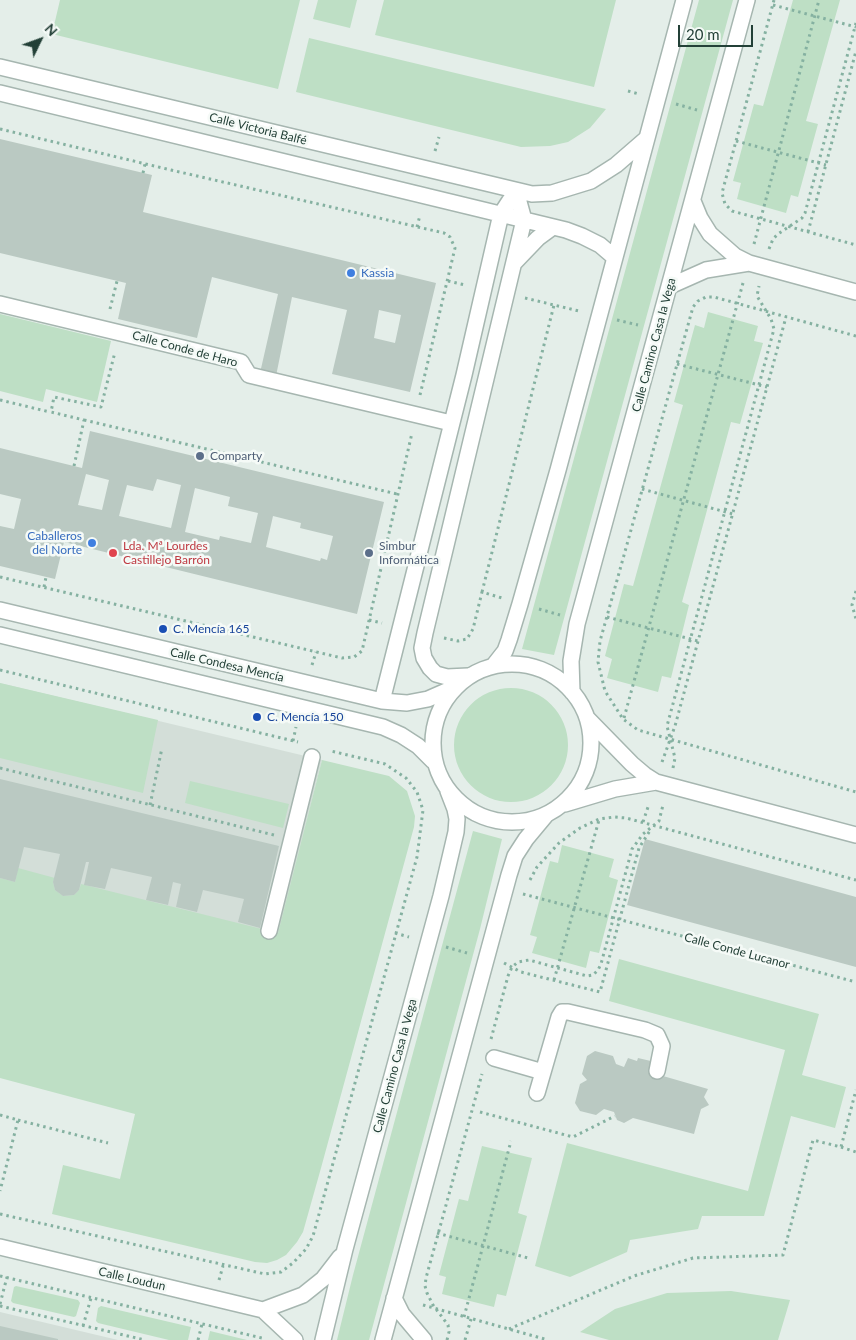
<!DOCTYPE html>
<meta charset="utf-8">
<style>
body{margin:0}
#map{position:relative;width:856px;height:1340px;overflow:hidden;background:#e4eee9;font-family:Lato,sans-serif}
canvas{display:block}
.north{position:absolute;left:15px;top:15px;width:50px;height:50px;-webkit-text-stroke:4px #f5faf7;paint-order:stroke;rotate:48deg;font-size:14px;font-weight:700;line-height:20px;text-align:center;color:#234037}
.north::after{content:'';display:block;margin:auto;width:18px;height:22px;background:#234037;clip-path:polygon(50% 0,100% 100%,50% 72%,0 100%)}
.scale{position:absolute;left:678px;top:25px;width:75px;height:22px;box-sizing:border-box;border:2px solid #234037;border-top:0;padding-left:6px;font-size:15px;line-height:18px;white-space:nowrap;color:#234037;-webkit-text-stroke:4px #f5faf7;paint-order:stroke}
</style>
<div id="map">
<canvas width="856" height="1340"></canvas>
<div class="north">N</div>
<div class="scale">20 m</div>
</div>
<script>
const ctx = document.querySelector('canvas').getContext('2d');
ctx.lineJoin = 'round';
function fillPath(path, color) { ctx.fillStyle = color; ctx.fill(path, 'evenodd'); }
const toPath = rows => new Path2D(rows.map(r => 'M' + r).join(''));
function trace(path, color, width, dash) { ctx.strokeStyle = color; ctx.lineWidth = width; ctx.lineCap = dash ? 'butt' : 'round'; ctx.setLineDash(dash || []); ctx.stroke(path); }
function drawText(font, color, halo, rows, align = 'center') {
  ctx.font = font + ' Lato,sans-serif'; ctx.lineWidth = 5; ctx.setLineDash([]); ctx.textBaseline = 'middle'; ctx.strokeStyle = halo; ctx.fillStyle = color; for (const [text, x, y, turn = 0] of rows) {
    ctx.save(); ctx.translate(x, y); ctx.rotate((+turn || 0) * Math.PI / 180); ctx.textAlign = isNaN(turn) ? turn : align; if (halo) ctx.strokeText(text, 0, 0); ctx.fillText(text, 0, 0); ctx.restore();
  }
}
const built = toPath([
 [0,683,322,760,249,1051,0,986],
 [0,1312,118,1340,0,1340]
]);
const green = toPath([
 [60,0,300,0,278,89,52,34],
 [318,0,357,0,350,28,313,19],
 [384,0,616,0,594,87,375,35],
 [699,0,733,0,554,655,522,649],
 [793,0,840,0,806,121,818,124,798,197,791,195,786,213,737,199,741,183,733,181,754,104,763,106],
 [309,38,606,109,590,128,568,142,550,146,521,147,296,92],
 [708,312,758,326,754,341,763,343,740,424,731,422,682,602,689,605,671,678,662,676,658,692,607,678,612,659,605,656,624,584,633,586,683,405,674,402,695,325,704,328],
 [0,314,111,341,97,402,46,389,43,402,0,391],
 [0,683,158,720,143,793,0,758],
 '454 745a57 57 0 1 1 114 0a57 57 0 1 1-114 0Z',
 [322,760,389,776,407,791,415,816,414,827,321,1168,303,1232,297,1242,286,1255,277,1260,267,1263,255,1262,52,1214,63,1165,120,1179,135,1114,0,1078,0,878,15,882,18,868,55,878,53,882,55,890,63,896,74,895,79,890,81,884,278,933],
 [190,781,289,804,283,828,185,803],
 [473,831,502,839,480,929,369,1340,337,1340,353,1275],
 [562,845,614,859,609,877,618,880,599,953,590,951,586,968,532,953,537,937,530,935,550,861,558,863],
 [619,959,819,1014,802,1075,846,1087,835,1128,791,1116,764,1216,702,1216,698,1229,630,1240,627,1252,570,1277,535,1266,567,1143,748,1191,785,1050,609,1001],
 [482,1146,532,1158,518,1213,527,1216,506,1296,497,1294,494,1307,442,1294,446,1277,439,1275,459,1199,468,1201],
 [16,1286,78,1300,80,1303,76,1316,74,1317,13,1303,11,1301,14,1287],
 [731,1291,790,1300,778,1340,609,1340,580,1332,615,1309,667,1293],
 [101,1306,191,1327,188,1340,169,1340,98,1323,96,1321,98,1308],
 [210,1331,247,1340,208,1340]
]);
const building = toPath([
 [0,139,152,175,143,212,436,283,410,392,332,374,347,310,292,297,276,376,260,373,278,294,212,277,197,338,118,319,126,283,0,253],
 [379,310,401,315,395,343,374,338],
 [90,431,384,502,357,614,64,542,55,579,0,566,0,526,14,529,21,499,0,494,0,448,82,468],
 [86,474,109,480,102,510,78,505],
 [157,479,181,485,171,528,119,516,127,485,153,491],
 [195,488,230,497,228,506,258,513,251,543,220,536,219,540,185,532],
 [273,516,301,523,300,528,333,536,327,560,321,558,320,561,266,547],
 [0,779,279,846,260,928,238,922,244,899,203,890,197,912,176,907,181,884,173,882,168,905,146,900,152,877,111,868,105,889,84,885,89,862,86,862,79,890,74,895,63,896,55,890,53,882,60,854,24,847,15,882,0,878],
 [645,839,856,897,856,967,627,905],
 [595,1051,613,1056,616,1064,624,1067,628,1058,637,1061,638,1058,655,1062,663,1076,708,1089,704,1097,709,1105,701,1109,694,1134,633,1118,624,1123,617,1120,614,1112,604,1109,596,1115,580,1111,575,1103,580,1084,587,1080,582,1074,587,1056],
 [0,1326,58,1339,58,1340,0,1340]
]);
const path = toPath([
 [774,0,722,193,725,204,732,211,856,245],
 [773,5,856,27],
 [628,91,639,94],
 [676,104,697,110],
 [0,129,171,170,444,233,450,237,455,248,420,395],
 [736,141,826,165],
 [435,151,439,137],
 [143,173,145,164],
 [417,227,420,215],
 [808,232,856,51],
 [754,244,819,0],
 [769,249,773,239,778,234,802,218,805,213,856,23],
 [448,281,465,285],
 [525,298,579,311],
 [110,309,117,281],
 [617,320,638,325],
 [856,336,714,297,706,297,698,301,693,307,604,627,600,641,598,662,605,691,623,719,638,730,856,792],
 [677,364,767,387],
 [0,400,50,412],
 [84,420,397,494],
 [74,466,84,420,51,412,54,397,101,407,115,352],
 [642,489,733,514],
 [0,577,342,658,354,657,362,651,412,433],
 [44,587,46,577],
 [856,591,852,605,856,619],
 [482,592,554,305],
 [539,609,560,615],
 [607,617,698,641],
 [369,620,382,623],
 [444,638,458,641,467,639,473,629,482,592,502,598],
 [312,665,316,652],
 [0,670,298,742],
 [624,718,743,283],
 [293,741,296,727],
 [662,762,675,726,786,317],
 [0,768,274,835],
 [673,768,675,758,667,726,774,329,771,319,757,296,759,286],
 [150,805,162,748],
 [643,822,649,804],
 [530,880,537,867,559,843,580,828,599,819,614,817,626,818,856,880],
 [523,894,856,982],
 [395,933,409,937],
 [446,947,467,953],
 [504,963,521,972,600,992,639,848,651,829],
 [554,980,599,820],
 [491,1039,508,976,512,967,518,962,529,960,587,976,593,975,598,970,601,964,632,849,643,834,659,821,663,805],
 [480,1112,573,1137,615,1116],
 [0,1115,18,1120,0,1191],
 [18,1120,108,1143],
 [841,1147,856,1152],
 [0,1214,265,1274,281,1272,293,1263,306,1249,313,1236,417,857,423,810,417,792,406,778,385,764,331,751],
 [437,1233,528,1258],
 [0,1276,262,1338],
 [219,1280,223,1266],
 [0,1304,7,1277],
 [423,1305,548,1340],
 [0,1306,145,1340],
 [464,1317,511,1141],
 [83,1326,91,1298],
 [509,1329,634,1276,693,1258,783,1255,813,1140,841,1147,856,1090],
 [198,1340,202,1324],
 [447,1340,449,1332,448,1325,433,1305,427,1293,425,1286,426,1278,482,1074],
 [465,1340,471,1319]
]);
const minor = toPath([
 [0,67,532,194,552,193,591,181,616,165,646,139],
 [0,93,566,230,582,236,600,245,614,257],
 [693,201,700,218,710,234,735,256,749,263,856,292],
 [514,263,538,238,553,227],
 [670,286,706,270,749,263],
 [0,304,241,362,249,375,451,423],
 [0,610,382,701,407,703,428,699,453,688],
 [0,635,383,727,401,735,418,746,433,761],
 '433 743a79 79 0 1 1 158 0a79 79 0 1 1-158 0Z',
 [494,665,505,651,509,640,520,604,558,470,684,0],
 [468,676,447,677,436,674,430,668,424,658,422,648,425,633,524,220,516,191],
 [572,692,571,661,577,624,747,0],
 [382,701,464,375,501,214,516,191],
 [588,719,632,764,645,775,656,782,856,835],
 [565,804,615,789,656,782],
 [269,931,312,757],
 [494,1058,543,1072],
 [537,1093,559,1017,562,1012,568,1012,645,1030,657,1035,662,1046,657,1071],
 [0,1247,263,1310,295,1340],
 [394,1298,402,1314,424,1340],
 [263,1310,303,1295,323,1279,340,1257],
 [323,1340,345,1249,441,896,456,832,457,819,455,809,448,791],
 [383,1340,509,875,515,856,526,839,546,815]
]);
const markers = [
 [351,273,5,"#3f7fe0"],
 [200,456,5,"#5c6f8a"],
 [92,543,5,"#3f7fe0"],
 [113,553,5,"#e0444e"],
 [369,553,5,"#5c6f8a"],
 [163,629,5,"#1a4fb4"],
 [257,717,5,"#1a4fb4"]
];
const streetNames = [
 ["Calle Victoria Balfé",258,129,14],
 ["Calle Camino Casa la Vega",654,345,-75],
 ["Calle Conde de Haro",185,349,15],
 ["Calle Condesa Mencía",227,665,13],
 ["Calle Conde Lucanor",737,951,15],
 ["Calle Camino Casa la Vega",395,1066,-75],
 ["Calle Loudun",132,1279,13]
];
const shopNames = [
 ["Kassia",361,273],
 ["Caballeros",82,536,"right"],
 ["del Norte",82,550,"right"]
];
const serviceNames = [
 ["Comparty",210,456],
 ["Simbur",379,546],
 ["Informática",379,560]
];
const healthNames = [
 ["Lda. Mª Lourdes",123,546],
 ["Castillejo Barrón",123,560]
];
const transitNames = [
 ["C. Mencía 165",173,629],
 ["C. Mencía 150",267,717]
];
fillPath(built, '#d3ded8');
fillPath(green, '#bedfc5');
fillPath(building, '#bac9c2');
trace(minor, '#a6b6b0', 18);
trace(path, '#85b1a1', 3, [2.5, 4]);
trace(minor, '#fff', 15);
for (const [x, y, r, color] of markers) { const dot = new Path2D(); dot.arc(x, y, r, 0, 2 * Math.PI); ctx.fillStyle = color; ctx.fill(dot); trace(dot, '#f5faf7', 2); }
drawText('12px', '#234037', '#f5faf7', streetNames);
drawText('12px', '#366cbe', '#f5faf7', shopNames, 'left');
drawText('12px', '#4e5e75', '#f5faf7', serviceNames, 'left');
drawText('12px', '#be3a42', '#f5faf7', healthNames, 'left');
drawText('12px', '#164399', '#f5faf7', transitNames, 'left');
</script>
